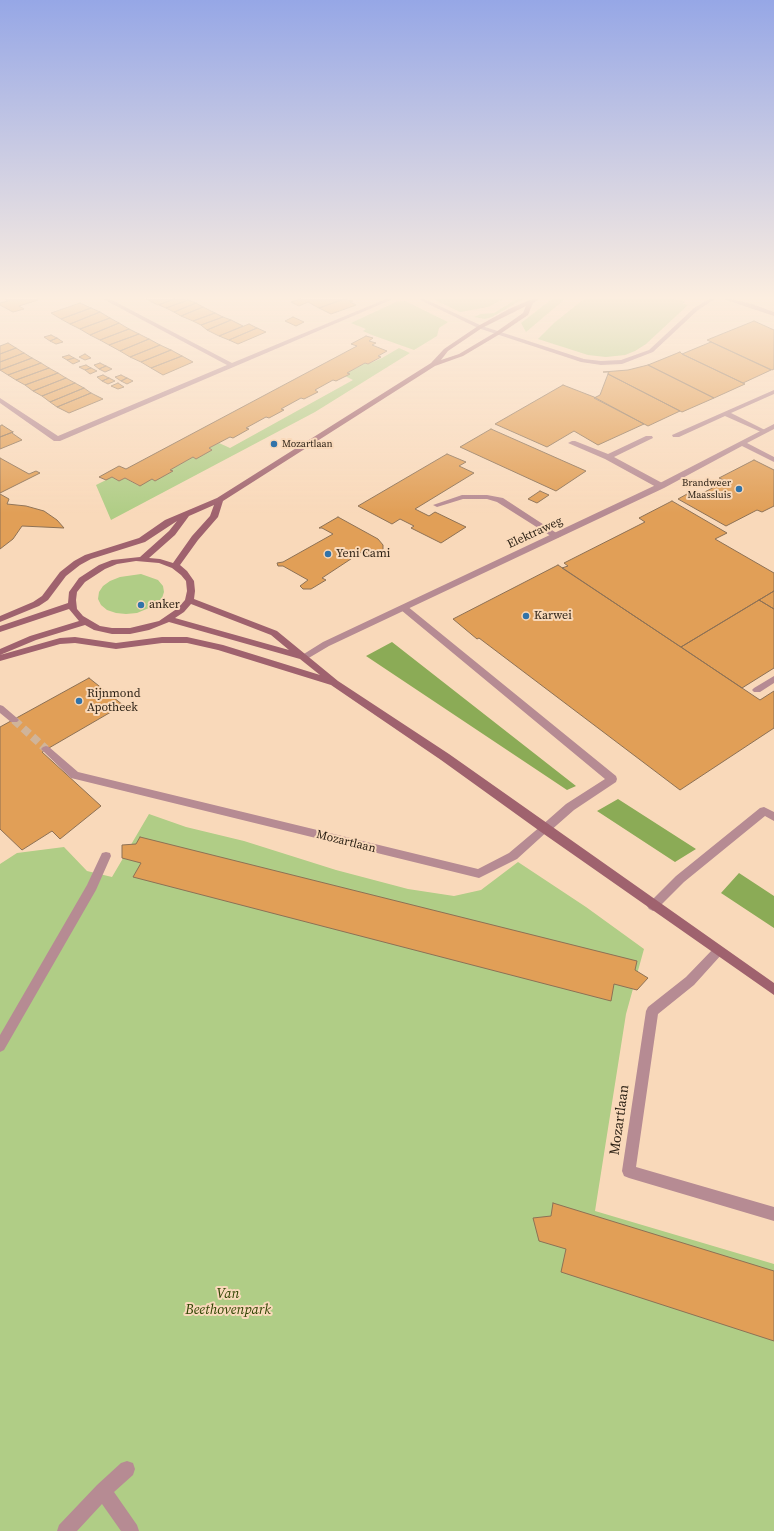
<!DOCTYPE html>
<style>
body{margin:0}
canvas{display:block;background:#f9d9ba}
</style>
<canvas width="774" height="1531"></canvas>
<script>
const ctx = document.querySelector('canvas').getContext('2d');
ctx.lineJoin = 'round';
function fillPath(path, color) { ctx.fillStyle = color; ctx.fill(path, 'evenodd'); }
const toPath = rows => new Path2D(rows.map(r => 'M' + r).join(''));
function trace(path, color, width, dash) { ctx.strokeStyle = color; ctx.lineWidth = width; ctx.lineCap = dash ? 'butt' : 'round'; ctx.setLineDash(dash || []); ctx.stroke(path); }
function drawText(font, color, halo, rows, align = 'center') {
  ctx.font = font + ' "Source Serif 4",serif'; ctx.lineWidth = 4; ctx.setLineDash([]); ctx.textBaseline = 'middle'; ctx.strokeStyle = halo; ctx.fillStyle = color; for (const [text, x, y, turn = 0] of rows) {
    ctx.save(); ctx.translate(x, y); ctx.rotate((+turn || 0) * Math.PI / 180); ctx.textAlign = isNaN(turn) ? turn : align; if (halo) ctx.strokeText(text, 0, 0); ctx.fillText(text, 0, 0); ctx.restore();
  }
}
const green = toPath([
 [433,299,503,299,488,307,460,312],
 [517,299,523,299,492,317,485,319,474,317,481,314,494,313],
 [552,299,565,299,526,332,521,323],
 [584,299,673,299,685,301,683,304,688,305,646,344,635,351,625,355,606,357,588,355,538,339,554,323],
 [405,301,448,322,439,328,437,336,414,350,372,335,363,331,366,329,351,323,396,302],
 [399,348,410,353,315,412,111,520,96,485,112,477,119,481,125,478,139,486,152,479,155,481,172,471,170,470,193,457,196,459,211,450,209,448,219,443,230,448,353,380,345,376,349,374,347,373,365,363,368,364,382,358],
 [141,574,158,580,163,586,164,592,162,598,156,605,137,613,126,614,116,613,107,610,101,605,98,599,99,592,103,586,110,581,120,577],
 [149,814,186,827,244,841,336,870,408,889,454,896,481,890,518,862,586,907,644,949,626,1014,595,1211,774,1264,774,1531,0,1531,0,864,17,853,64,847,87,871,112,877]
]);
const forest = toPath([
 [392,642,576,786,567,790,366,656],
 [618,799,696,849,675,862,597,811],
 [739,873,774,896,774,928,721,893]
]);
const building = toPath([
 [5,299,36,299,38,300,19,306,24,309,13,312,0,305,0,303,8,301,5,299],
 [146,299,174,299,158,305,146,299],
 [174,299,188,300,166,308,159,305,174,299],
 [300,299,344,299,319,308,308,302,299,306,291,302,300,299],
 [344,299,353,301,350,302,356,305,331,314,319,308,344,299],
 [188,300,196,303,174,312,166,308,188,300],
 [80,303,91,308,61,319,51,313,80,303],
 [196,303,203,307,181,316,174,312,196,303],
 [203,307,215,313,193,321,181,316,203,307],
 [91,308,100,312,70,324,61,319,91,308],
 [100,312,110,318,80,329,70,324,100,312],
 [215,313,223,317,201,325,193,321,215,313],
 [223,317,231,320,207,330,201,325,223,317],
 [293,317,304,322,296,326,285,321,293,317],
 [110,318,119,323,90,335,80,329,110,318],
 [231,320,243,326,219,336,207,330,231,320],
 [754,321,774,330,774,369,772,370,707,340,754,321],
 [119,323,129,329,100,340,90,335,119,323],
 [249,324,257,328,229,340,219,336,249,324],
 [257,328,266,332,238,344,229,340,257,328],
 [129,329,139,334,109,345,100,340,129,329],
 [139,334,149,339,120,351,109,345,139,334],
 [51,335,57,338,50,341,44,337,51,335],
 [366,336,373,338,369,341,376,343,372,345,387,351,378,356,381,357,368,364,365,363,347,373,350,374,336,381,333,380,315,390,318,392,304,399,301,398,281,409,284,410,269,418,266,417,246,428,249,429,233,438,230,437,209,448,212,450,196,459,193,457,170,470,173,471,155,481,152,479,140,486,125,478,119,481,112,477,106,480,99,477,119,466,126,469,357,346,351,344,366,336],
 [57,338,63,342,56,344,50,341,57,338],
 [149,339,160,345,130,357,120,351,149,339],
 [711,342,771,370,743,383,682,354,711,342],
 [8,343,16,348,0,354,0,346,8,343],
 [160,345,171,350,141,362,130,357,160,345],
 [16,348,24,353,0,362,0,354,16,348],
 [171,350,182,356,151,368,141,362,171,350],
 [680,352,682,354,745,384,714,398,648,365,680,352],
 [24,353,32,358,0,370,0,362,24,353],
 [85,354,91,358,85,360,79,357,85,354],
 [69,355,74,358,67,360,62,357,69,355],
 [182,356,193,362,163,375,151,368,182,356],
 [32,358,41,363,8,375,0,370,32,358],
 [74,358,80,361,73,364,67,360,74,358],
 [41,363,49,368,16,380,8,375,41,363],
 [100,363,106,366,99,369,94,365,100,363],
 [86,365,91,368,85,370,79,367,86,365],
 [648,365,714,398,682,412,608,374,609,372,603,372,628,370,648,365],
 [106,366,112,369,105,372,99,369,106,366],
 [49,368,58,373,25,385,16,380,49,368],
 [91,368,97,371,90,374,85,370,91,368],
 [58,373,66,378,33,391,25,385,58,373],
 [608,374,680,411,648,426,594,398,600,395,608,374],
 [103,375,109,378,102,381,97,377,103,375],
 [121,375,127,378,121,381,115,377,121,375],
 [66,378,75,383,42,396,33,391,66,378],
 [109,378,115,381,108,384,102,381,109,378],
 [127,378,133,381,127,384,121,381,127,378],
 [75,383,84,388,50,402,42,396,75,383],
 [118,383,124,387,118,389,111,386,118,383],
 [563,385,594,397,644,424,598,445,574,431,547,447,495,424,563,385],
 [84,388,91,393,57,407,50,402,84,388],
 [91,393,103,399,69,413,57,407,91,393],
 [2,425,13,432,0,437,0,426,2,425],
 [491,429,586,471,556,491,460,447,491,429],
 [13,432,12,433,22,440,0,449,0,437,13,432],
 [447,454,466,462,459,466,474,473,415,509,429,516,435,512,466,527,441,543,411,528,414,526,400,519,392,524,358,506,447,454],
 [0,458,29,474,36,471,40,473,0,493,0,458],
 [754,460,774,470,774,506,762,512,757,510,726,526,678,499,687,494,693,498,726,481,719,478,754,460],
 [540,491,549,495,537,503,528,499,540,491],
 [0,494,9,499,7,504,26,506,44,511,57,520,64,528,22,526,13,539,0,549,0,494],
 [672,501,727,533,715,539,774,573,774,591,681,647,562,568,568,566,564,563,645,522,639,518,672,501],
 [338,517,378,539,383,545,383,550,374,558,375,557,363,551,322,578,326,580,311,589,303,589,300,586,308,580,283,566,278,566,277,563,283,562,333,534,322,528,319,528,338,517],
 [558,565,760,700,774,691,774,728,680,790,479,638,477,639,453,619,558,565],
 [774,591,774,609,759,600,774,591],
 [759,600,774,609,774,668,742,688,681,647,759,600],
 [89,678,123,705,42,752,101,806,60,839,52,831,22,850,0,829,0,727,89,678],
 [140,837,637,961,635,970,648,978,637,990,614,984,611,1001,133,877,141,863,122,858,122,845,136,844,140,837],
 [553,1203,774,1271,774,1341,561,1272,566,1249,539,1241,533,1218,551,1216,553,1203]
]);
const streetTunnel = toPath([
 [14,720,46,749]
]);
const lane = toPath([
 [774,390,774,394,731,413,765,430,765,432,761,432,725,416,679,437,673,437,672,435,774,390],
 [646,436,652,436,653,438,614,457,664,484,664,488,658,488,605,459,568,443,572,441,575,441,608,454,646,436],
 [462,495,487,495,503,498,561,536,557,538,554,538,497,502,487,499,463,499,437,507,433,505,462,495],
 [404,605,407,606,616,776,617,779,616,782,574,810,549,832,541,832,540,829,541,826,566,804,605,779,401,610,400,608,401,606,404,605],
 [774,676,774,683,760,692,754,692,752,690,754,688,774,676],
 [764,807,774,812,774,821,765,816,684,882,657,909,653,911,649,909,647,906,649,903,676,876,760,808,764,807]
]);
const street = toPath([
 [103,299,110,299,232,363,386,299,393,299,60,441,54,441,0,403,0,398,58,436,227,365,103,299],
 [418,299,425,299,482,326,584,359,601,361,621,360,649,350,694,308,709,299,715,299,698,310,653,352,622,364,601,365,581,362,478,328,418,299],
 [723,299,731,299,752,304,774,312,774,316,723,299],
 [774,424,774,429,747,443,774,457,774,462,742,446,664,488,329,646,307,659,304,660,299,657,323,642,658,484,774,424],
 [0,705,3,706,17,718,19,720,17,722,11,722,0,713,0,705],
 [46,746,49,747,78,772,478,869,509,853,541,826,545,825,549,826,550,829,517,859,479,878,71,778,43,751,41,749,43,747,46,746],
 [106,852,110,853,111,856,96,890,4,1050,0,1052,0,1035,87,885,102,853,106,852],
 [718,946,722,948,724,951,722,954,694,985,658,1014,636,1167,774,1207,774,1221,629,1178,624,1176,622,1171,646,1011,648,1007,686,977,714,948,718,946],
 [127,1461,133,1463,135,1469,133,1475,114,1492,137,1525,139,1531,121,1531,102,1504,77,1531,57,1531,59,1525,97,1485,121,1463,127,1461]
]);
const secondary = toPath([
 [532,299,539,299,533,303,528,315,500,334,463,356,435,366,223,501,218,517,198,540,180,565,187,571,194,581,195,591,194,599,277,631,338,681,449,754,774,983,774,995,541,832,441,760,331,685,218,650,187,643,162,643,116,649,75,643,60,644,0,661,0,655,60,638,75,637,116,643,162,637,187,637,223,645,320,675,300,659,169,622,149,630,130,634,112,634,94,630,85,625,36,640,0,655,0,649,30,636,79,621,69,609,0,632,0,626,68,603,69,592,79,578,99,565,112,560,140,557,169,531,177,521,145,542,91,559,80,565,66,576,48,600,39,606,0,622,0,616,33,602,42,596,60,572,74,561,85,555,139,538,165,520,217,498,431,363,444,349,478,326,509,309,532,299],
 [526,306,523,313,496,332,459,354,441,360,448,351,482,328,526,306],
 [214,505,210,516,192,536,173,563,160,559,149,558,175,535,189,516,214,505],
 [136,561,159,563,172,568,181,575,186,581,187,591,185,600,178,608,159,621,130,628,112,628,100,626,83,616,77,609,76,600,77,592,85,582,105,569,117,564,136,561],
 [191,604,271,635,289,650,175,618,184,612,191,604]
]);
const markers = [
 [274,444,4,"#3173a9"],
 [739,489,4,"#3173a9"],
 [328,554,4,"#3173a9"],
 [141,605,4,"#3173a9"],
 [526,616,4,"#3173a9"],
 [79,701,4,"#3173a9"]
];
const farPoinames = [
 ["Mozartlaan",282,444],
 ["Brandweer",731,483,"right"],
 ["Maassluis",731,495,"right"]
];
const streetNames = [
 ["Elektraweg",535,533,-25],
 ["Mozartlaan",346,842,14]
];
const poiNames = [
 ["Yeni Cami",336,554],
 ["anker",149,605],
 ["Karwei",534,616],
 ["Rijnmond",87,694],
 ["Apotheek",87,708]
];
const nearStreetnames = [
 ["Mozartlaan",620,1120,-82]
];
const nearParknames = [
 ["Van",228,1294],
 ["Beethovenpark",228,1310]
];
fillPath(green, '#b0cd86');
fillPath(forest, '#8bab56');
fillPath(building, '#e19f57');
trace(building, '#8d7155', 1);
trace(streetTunnel, '#d0b499', 8, [8, 4.5]);
fillPath(lane, '#b68b93');
fillPath(street, '#b68b93');
fillPath(secondary, '#9f626e');
const sky = ctx.createLinearGradient(0, 0, 0, 513);
sky.addColorStop(0, '#96a7e6');
sky.addColorStop(0.58, '#fceee0');
sky.addColorStop(1, '#fceee000');
ctx.fillStyle = sky;
ctx.fillRect(0, 0, 774, 513);
for (const [x, y, r, color] of markers) { const dot = new Path2D(); dot.arc(x, y, r, 0, 2 * Math.PI); ctx.fillStyle = color; ctx.fill(dot); trace(dot, '#f9d9ba', 1.5); }
drawText('10px', '#2a1f13', '#f9d9ba', farPoinames, 'left');
drawText('12px', '#2a1f13', '#f9d9ba', streetNames);
drawText('12px', '#2a1f13', '#f9d9ba', poiNames, 'left');
drawText('14px', '#2a1f13', '#f9d9ba', nearStreetnames);
drawText('italic 14px', '#2f4302', '#f9d9ba', nearParknames);
</script>
